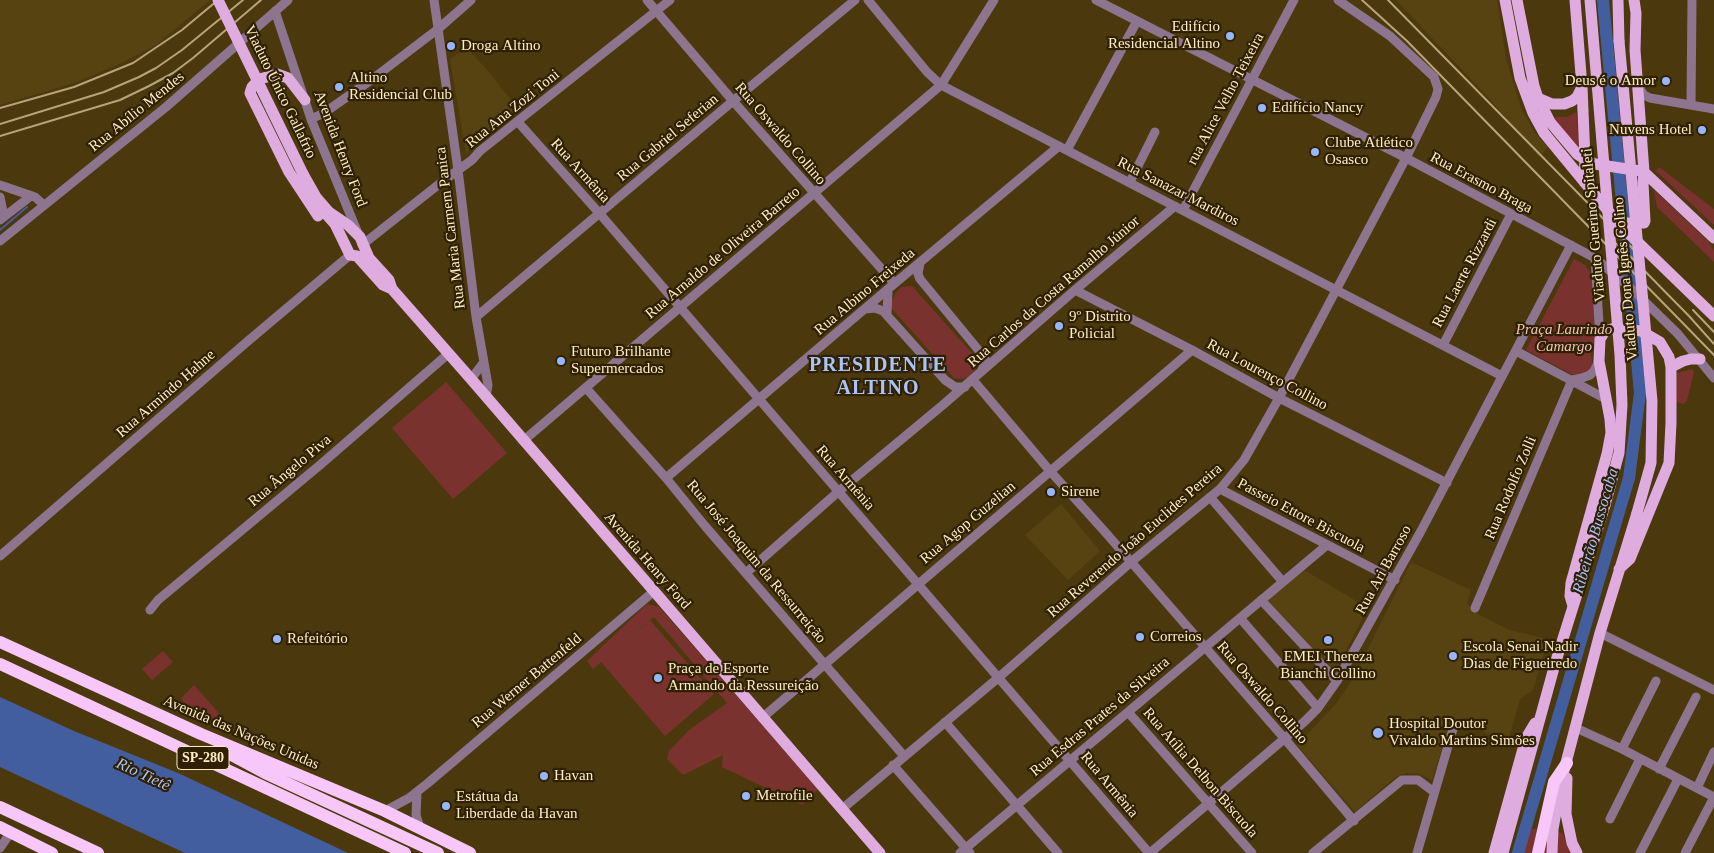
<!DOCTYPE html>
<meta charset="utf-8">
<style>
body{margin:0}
canvas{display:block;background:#4b390d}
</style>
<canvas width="1714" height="853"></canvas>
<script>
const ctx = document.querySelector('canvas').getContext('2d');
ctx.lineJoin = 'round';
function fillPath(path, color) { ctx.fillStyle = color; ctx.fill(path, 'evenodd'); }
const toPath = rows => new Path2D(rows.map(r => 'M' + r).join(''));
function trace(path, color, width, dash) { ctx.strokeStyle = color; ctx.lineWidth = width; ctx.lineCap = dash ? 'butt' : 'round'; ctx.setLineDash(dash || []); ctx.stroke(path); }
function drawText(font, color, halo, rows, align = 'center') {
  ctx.font = font + ' "Times New Roman",serif'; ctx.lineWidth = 4.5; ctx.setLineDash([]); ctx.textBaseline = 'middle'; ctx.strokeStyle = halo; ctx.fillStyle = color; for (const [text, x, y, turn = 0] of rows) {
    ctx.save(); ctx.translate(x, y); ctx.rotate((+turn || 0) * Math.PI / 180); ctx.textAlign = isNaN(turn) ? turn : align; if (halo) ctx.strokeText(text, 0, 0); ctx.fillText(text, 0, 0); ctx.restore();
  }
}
const built = toPath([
 [0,0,210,0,156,45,117,65,77,82,0,105],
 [1396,0,1497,0,1506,58,1521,108,1534,132,1548,147,1539,157,1489,98],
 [467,48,487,70,519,110,466,153,450,59],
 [1061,504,1100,551,1068,580,1025,535],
 [1411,562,1471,590,1467,604,1478,614,1509,630,1548,639,1533,690,1520,699,1508,741,1505,742,1459,720,1457,724,1451,721,1432,780,1419,774,1407,773,1398,776,1387,784,1355,812,1297,745,1336,704,1355,675],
 [1304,570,1368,608,1335,671,1267,600]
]);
const green = toPath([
 [1576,112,1580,150,1552,117,1567,117],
 [1659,167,1714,209,1714,225,1656,171],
 [1654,190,1708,241,1714,251,1714,262,1657,207],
 [1574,259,1585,265,1594,279,1596,336,1590,351,1593,365,1589,372,1575,376,1526,350],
 [912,286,979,361,975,370,968,377,961,379,954,378,892,309,892,300,897,291,902,287],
 [1692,369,1694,372,1687,400,1684,404,1676,402,1677,373],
 [446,382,507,453,453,499,392,428],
 [647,604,659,607,818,789,802,805,722,767,723,755,683,775,667,759,669,751,689,730,727,703,654,617,603,660,650,620,714,694,665,736,601,662,593,669,587,661],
 [163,651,173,662,152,680,142,669],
 [194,685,223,718,218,722,202,715,198,710,183,702,181,698],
 [1529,828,1562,833,1572,853,1523,853]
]);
const water = toPath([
 [0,697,74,731,178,773,348,853,185,853,0,767]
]);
const stream = toPath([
 [0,230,27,207]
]);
const river = toPath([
 [1518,853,1629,478,1640,393,1603,0]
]);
const minor = toPath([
 [434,0,458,170,476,317,488,385,486,397],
 [647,0,733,101,894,283],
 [868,0,927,72,941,85,1502,376],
 [1096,0,1406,158,1595,258,1635,292,1678,334,1714,378],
 [275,11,311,119,357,231],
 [1638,86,1644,95,1650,98,1714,109],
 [1691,105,1692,0],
 [311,119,324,113,371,80,438,29,471,0],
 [518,122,600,214,1149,853],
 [1067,150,1137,21],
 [1130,182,1155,132],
 [0,185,35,197,44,205],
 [0,197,4,217],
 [1183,210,1294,0],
 [0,220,31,196],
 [0,241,166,107,288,0],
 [362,245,443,181,472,160,480,151,670,0],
 [1595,258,1600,339],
 [920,263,918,274,920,279,985,358,985,363,981,372],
 [1075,290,1192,350,1279,398,1447,483],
 [865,309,875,308,883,311,945,380,955,387,965,387],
 [887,315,888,289],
 [476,317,733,101,855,0],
 [1443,345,1511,214],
 [1516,351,1606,399],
 [471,379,484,362],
 [973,380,1050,471,1106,533,1284,738,1354,821],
 [1573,380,1582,378,1590,375,1594,371,1599,361],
 [586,388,666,478,705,526,904,756],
 [523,441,941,85,994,0],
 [666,478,888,289,1059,146],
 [1220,489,1395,580],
 [1210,497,1283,582],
 [0,556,248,341,350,255],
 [746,573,838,492,944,404,1075,290,1175,206],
 [1261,600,1337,681],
 [1475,608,1572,380],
 [150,610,158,600,320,465,448,354],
 [1240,618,1318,708],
 [1600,633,1714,690],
 [1128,712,1252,853],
 [762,718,1192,350],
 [945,722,1058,853],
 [1576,728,1622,749,1714,797],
 [1622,749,1656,681],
 [893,765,970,853],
 [1659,769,1696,697],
 [1697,788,1714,752],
 [417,792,416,815,420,828],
 [842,809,998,678,1131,562,1220,489,1244,460,1279,398,1406,158,1436,97,1438,89,1434,77,1390,36,1338,0],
 [385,811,409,798,428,783,653,592],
 [1610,819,1640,759],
 [0,848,11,832],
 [960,853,1327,545],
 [1150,853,1304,722,1318,708,1337,681,1421,531,1571,245],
 [1313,853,1402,780,1418,780,1434,792],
 [1417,853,1453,729],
 [1640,853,1678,779],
 [1685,853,1714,797]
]);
const major = toPath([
 [1505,0,1520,78,1533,113,1544,133,1618,223,1714,316],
 [1517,0,1534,86,1538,98,1550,122,1577,154,1585,159,1595,164,1640,171],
 [1575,0,1582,87,1585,159,1584,182],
 [1618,0,1619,41],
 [1538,98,1552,104,1564,104,1572,101,1577,97,1582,87],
 [305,100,288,78,277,74,260,79,252,87,250,93,289,172,318,216],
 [1644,172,1714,238],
 [303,174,316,197,317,204,335,224,350,255,357,256,383,285,392,289,389,280,369,258,360,237,348,225,329,212,316,197],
 [1627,223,1644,223,1645,221,1643,183,1644,172,1635,50,1636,13,1634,0],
 [392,289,471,379,880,853],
 [1671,367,1683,361,1691,359,1700,359],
 [1573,606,1570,596,1571,583,1607,454,1611,433,1610,419,1599,361,1600,339,1605,331,1615,328,1641,331,1660,342,1669,357,1671,367,1671,423,1669,463,1630,559,1619,569],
 [1567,778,1566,814,1572,843,1577,853],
 [1494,853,1526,738,1535,723],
 [1503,853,1555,664,1605,505],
 [1552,853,1553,829,1562,778,1600,633,1637,513]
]);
const highway = toPath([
 [0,642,201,734,385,811,470,853],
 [0,664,405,853],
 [226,752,265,773,438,853],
 [0,807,98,853],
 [0,827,52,853],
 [1538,853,1554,782,1567,763]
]);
const rail = toPath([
 [1362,0,1407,41,1714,355],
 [1388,0,1635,251],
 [0,108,74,87,133,63,182,30,218,0],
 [0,124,104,92,139,77,156,68,182,50,243,0],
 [0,136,120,100,149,86,173,73,193,58,261,0],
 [1613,241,1627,253,1689,316,1714,344],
 [1693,310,1714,332]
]);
const majorBridge = toPath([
 [218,0,303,174],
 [1590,0,1620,355,1622,405,1619,453,1605,505],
 [1619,41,1652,401,1651,463,1637,513]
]);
const markers = [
 [1230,36,5,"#96b6fd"],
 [451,46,5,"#96b6fd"],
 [1666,81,5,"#96b6fd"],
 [339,87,5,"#96b6fd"],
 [1262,108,5,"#96b6fd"],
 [1702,130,5,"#96b6fd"],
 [1315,152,5,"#96b6fd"],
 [1059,326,5,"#96b6fd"],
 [561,361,5,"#96b6fd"],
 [1051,492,5,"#96b6fd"],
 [1140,637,5,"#96b6fd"],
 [277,639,5,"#96b6fd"],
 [1328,640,5,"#96b6fd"],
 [1453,656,5,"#96b6fd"],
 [658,678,5,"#96b6fd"],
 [1378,733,6,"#96b6fd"],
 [544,776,5,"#96b6fd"],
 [746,796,5,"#96b6fd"],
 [446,806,5,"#96b6fd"]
];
const shields = [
 [203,758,52]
];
const shieldNames = [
 ["SP-280",203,758]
];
const poiNames = [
 ["Edifício",1220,27,"right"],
 ["Residencial Altino",1220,44,"right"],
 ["Droga Altino",461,46],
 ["Altino",349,78],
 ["Residencial Club",349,95],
 ["Deus é o Amor",1656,81,"right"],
 ["Edifício Nancy",1272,108],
 ["Nuvens Hotel",1692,130,"right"],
 ["Clube Atlético",1325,143],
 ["Osasco",1325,160],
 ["9º Distrito",1069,317],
 ["Policial",1069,334],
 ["Futuro Brilhante",571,352],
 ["Supermercados",571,369],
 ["Sirene",1061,492],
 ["Correios",1150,637],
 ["Refeitório",287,639],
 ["Escola Senai Nadir",1463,647],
 ["Dias de Figueiredo",1463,664],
 ["EMEI Thereza",1328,657,"center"],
 ["Bianchi Collino",1328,674,"center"],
 ["Praça de Esporte",668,669],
 ["Armando da Ressureição",668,686],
 ["Hospital Doutor",1389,724],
 ["Vivaldo Martins Simões",1389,741],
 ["Havan",554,776],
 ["Metrofile",756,796],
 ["Estátua da",456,797],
 ["Liberdade da Havan",456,814]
];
const streetNames = [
 ["Viaduto Único Gallafrio",280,92,64],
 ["rua Alice Velho Teixeira",1226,99,-62],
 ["Rua Ana Zozi Toni",513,109,-39],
 ["Rua Abílio Mendes",137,112,-39],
 ["Rua Oswaldo Collino",780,134,49],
 ["Rua Gabriel Seferian",668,138,-40],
 ["Avenida Henry Ford",340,149,69],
 ["Rua Armênia",580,171,48],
 ["Rua Erasmo Braga",1481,183,28],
 ["Rua Sanazar Mardiros",1178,192,27],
 ["Viaduto Guerino Spitaleti",1594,225,-95],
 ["Rua Maria Carmem Panica",451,228,-97],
 ["Rua Arnaldo de Oliveira Barreto",723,253,-40],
 ["Rua Laerte Rizzardi",1465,273,-62],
 ["Viaduto Dona Ignês Colino",1626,279,-95],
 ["Rua Albino Freixeda",865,292,-40],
 ["Rua Carlos da Costa Ramalho Júnior",1054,292,-41],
 ["Rua Lourenço Collino",1267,375,28],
 ["Rua Armindo Hahne",166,394,-41],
 ["Rua Ângelo Piva",290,471,-40],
 ["Rua Armênia",845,478,49],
 ["Rua Rodolfo Zolli",1511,488,-67],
 ["Passeio Ettore Biscuola",1301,516,28],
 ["Rua Agop Guzelian",968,523,-40],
 ["Rua Reverendo João Euclides Pereira",1135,541,-41],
 ["Avenida Henry Ford",647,561,49],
 ["Rua José Joaquim da Ressurreição",756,562,50],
 ["Rua Ari Barroso",1384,570,-61],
 ["Rua Werner Battenfeld",527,681,-40],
 ["Rua Oswaldo Collino",1262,693,49],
 ["Rua Esdras Prates da Silveira",1100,717,-40],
 ["Avenida das Nações Unidas",241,733,23],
 ["Rua Atília Delbon Biscuola",1200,773,49],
 ["Rua Armênia",1109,785,50]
];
const parkNames = [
 ["Praça Laurindo",1564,330],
 ["Camargo",1564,347]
];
const waterNames = [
 ["Ribeirão Bussocaba",1596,531,-74],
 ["Rio Tietê",143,775,25]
];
const districtNames = [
 ["PRESIDENTE",878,366],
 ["ALTINO",878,389]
];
fillPath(built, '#574211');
fillPath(green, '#7a322e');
fillPath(water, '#435e9e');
trace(stream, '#435e9e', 2);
trace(river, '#435e9e', 12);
trace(minor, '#8e758f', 9);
trace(major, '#dface0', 11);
trace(highway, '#f8c7f9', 12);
trace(rail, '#b6a47b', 2);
trace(majorBridge, '#dface0', 11);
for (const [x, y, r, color] of markers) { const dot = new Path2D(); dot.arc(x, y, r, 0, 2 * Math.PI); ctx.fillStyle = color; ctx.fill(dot); trace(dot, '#2e2000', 2); }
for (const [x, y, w] of shields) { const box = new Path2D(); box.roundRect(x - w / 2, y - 11.5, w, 23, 4); ctx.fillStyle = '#2e2000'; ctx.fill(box); trace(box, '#ffedc6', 1); }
drawText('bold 14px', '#ffedc6', null, shieldNames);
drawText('15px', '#ffedc6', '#2e2000', poiNames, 'left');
drawText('15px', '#ffedc6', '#2e2000', streetNames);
drawText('italic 15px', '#f3c3be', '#2e2000', parkNames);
drawText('italic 16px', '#a8c1f7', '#2e2000', waterNames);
ctx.letterSpacing = '1px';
drawText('bold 20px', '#aac3f8', '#2e2000', districtNames);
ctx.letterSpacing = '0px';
</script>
